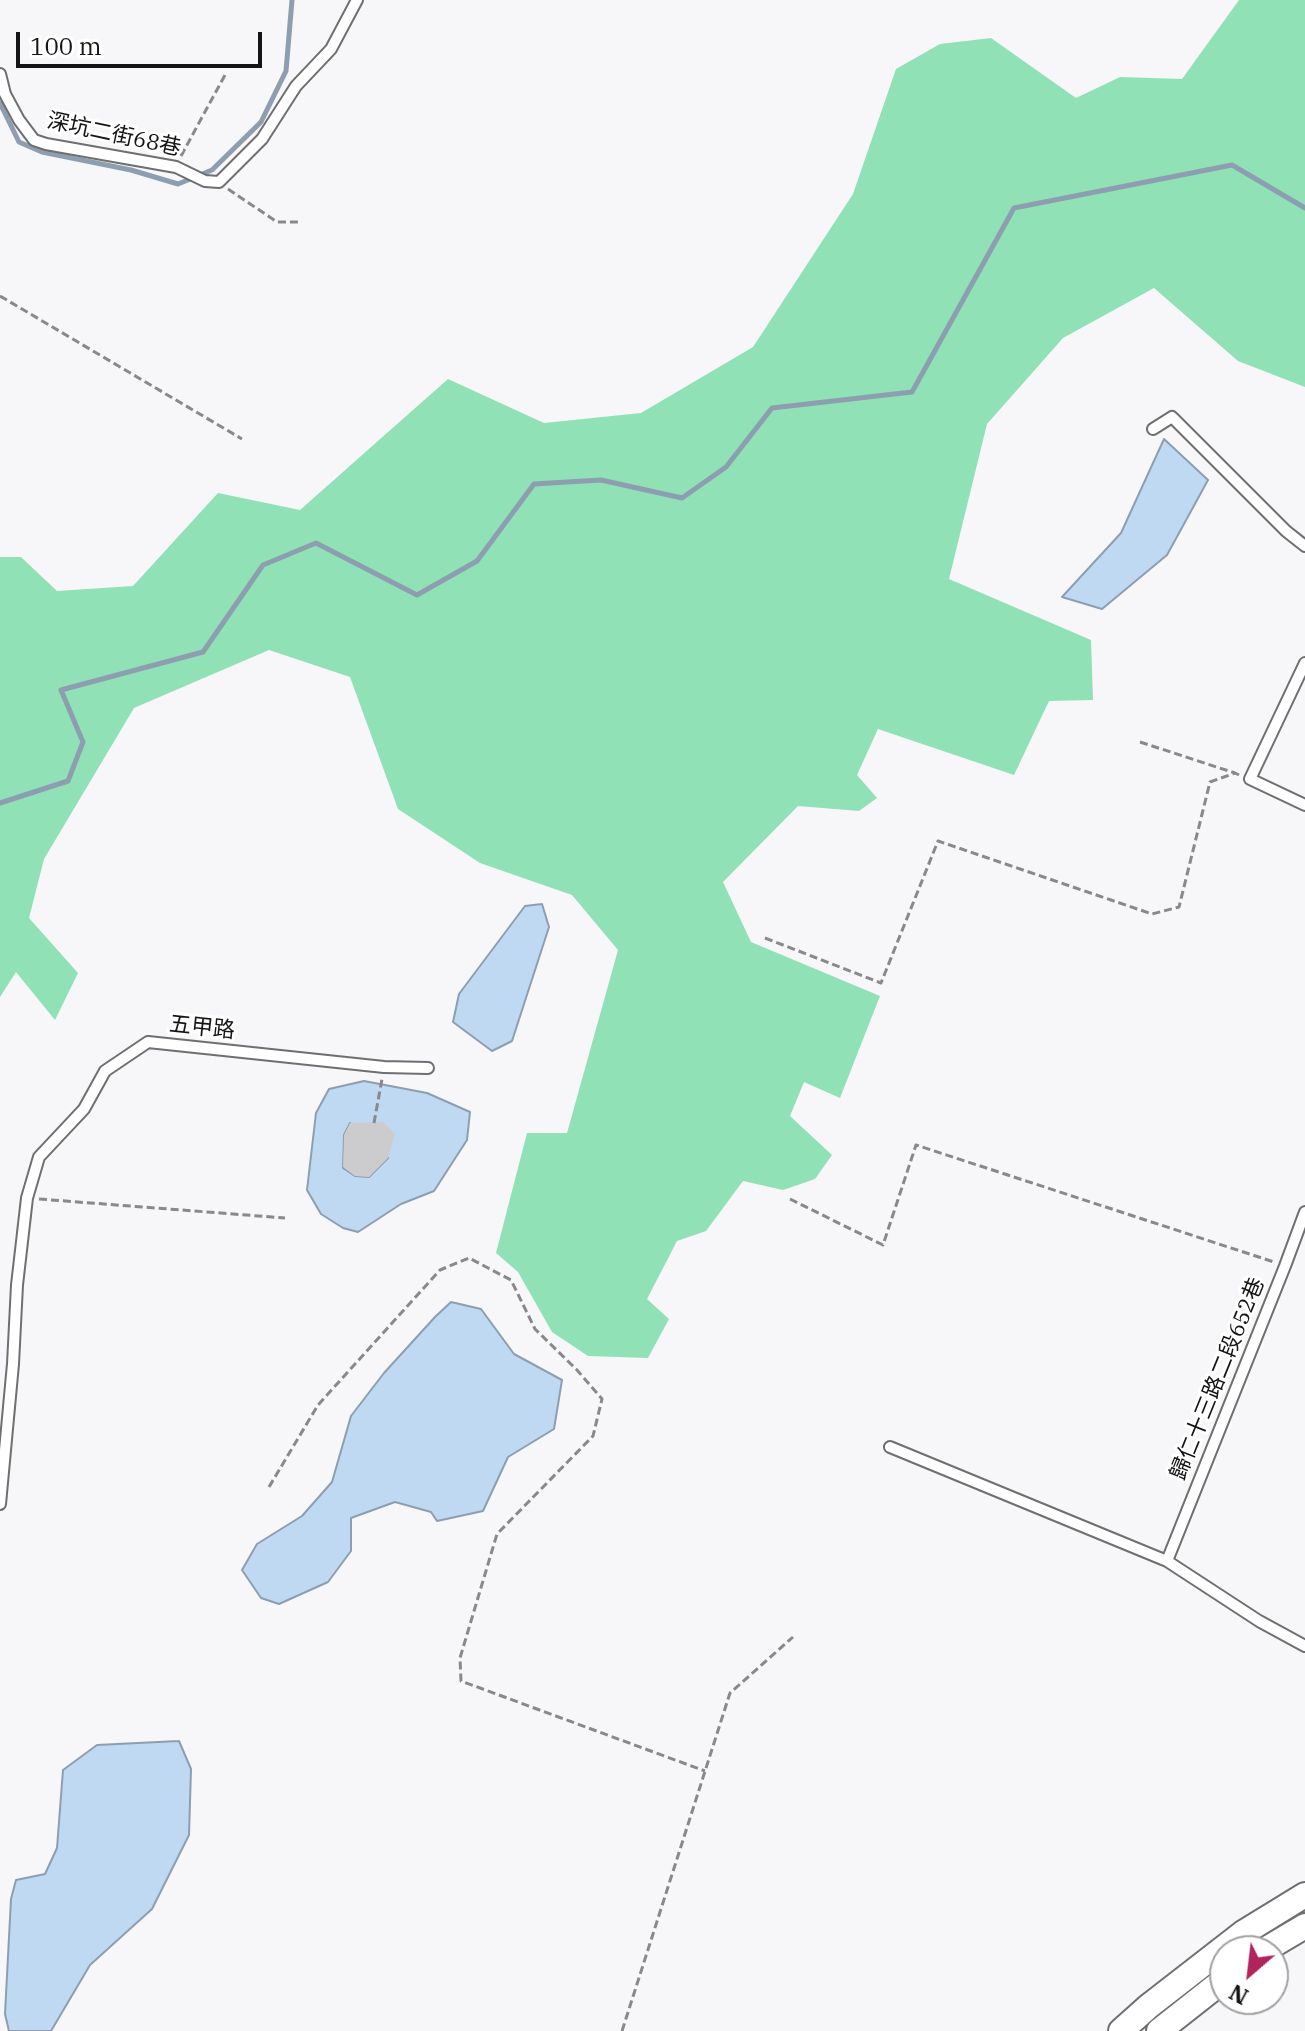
<!DOCTYPE html>
<meta charset="utf-8">
<style>
body{margin:0}
#map{position:relative;width:1305px;height:2031px;overflow:hidden;background:#f7f6f9;font-family:"IBM Plex Serif",serif}
canvas{display:block}
.north{position:absolute;left:1209px;top:1935px;width:80px;height:80px;box-sizing:border-box;background:#fff;border:2px solid #a1a1a2;border-radius:50%;rotate:208deg;font-size:22px;font-weight:700;line-height:32px;text-align:center;color:#151516}
.north::after{content:'';display:block;margin:auto;width:28px;height:36px;background:#b0235c;clip-path:polygon(50% 0,100% 100%,50% 72%,0 100%)}
.scale{position:absolute;left:16px;top:32px;width:246px;height:36px;box-sizing:border-box;border:4px solid #151516;border-top:0;padding-left:10px;font-size:24px;line-height:28px;white-space:nowrap;color:#151516;-webkit-text-stroke:6px #fff;paint-order:stroke}
</style>
<div id="map">
<canvas width="1305" height="2031"></canvas>
<div class="north">N</div>
<div class="scale">100 m</div>
</div>
<script>
const ctx = document.querySelector('canvas').getContext('2d');
ctx.lineJoin = 'round';
function fillPath(path, color) { ctx.fillStyle = color; ctx.fill(path, 'evenodd'); }
const toPath = rows => new Path2D(rows.map(r => 'M' + r).join(''));
function trace(path, color, width, dash) { ctx.strokeStyle = color; ctx.lineWidth = width; ctx.lineCap = dash ? 'butt' : 'round'; ctx.setLineDash(dash || []); ctx.stroke(path); }
function drawText(font, color, halo, rows, align = 'center') {
  ctx.font = font + ' "IBM Plex Serif","Noto Sans TC",serif'; ctx.lineWidth = 6; ctx.setLineDash([]); ctx.textBaseline = 'middle'; ctx.strokeStyle = halo; ctx.fillStyle = color; for (const [text, x, y, turn = 0] of rows) {
    ctx.save(); ctx.translate(x, y); ctx.rotate((+turn || 0) * Math.PI / 180); ctx.textAlign = isNaN(turn) ? turn : align; if (halo) ctx.strokeText(text, 0, 0); ctx.fillText(text, 0, 0); ctx.restore();
  }
}
const green = toPath([
 [1239,0,1305,0,1305,387,1238,361,1154,288,1063,338,987,424,949,579,1091,640,1093,700,1049,701,1014,775,878,729,857,775,877,798,859,811,798,806,723,882,751,942,880,996,840,1098,804,1082,790,1116,832,1155,815,1179,783,1190,743,1181,706,1231,677,1241,647,1299,669,1319,648,1358,588,1356,552,1332,518,1272,496,1253,527,1133,567,1133,618,950,572,895,480,863,398,809,350,677,269,650,134,708,44,859,29,918,78,973,55,1020,16,972,0,997,0,557,21,557,57,591,133,586,218,493,300,510,448,379,544,423,641,413,753,347,853,194,896,69,940,44,991,38,1076,98,1120,77,1182,79]
]);
const water = toPath([
 [1164,439,1208,480,1167,555,1102,609,1062,597,1121,533,1164,439],
 [542,904,549,927,512,1041,492,1051,453,1022,459,994,525,906,542,904],
 [364,1081,427,1093,470,1112,467,1140,434,1191,401,1204,358,1232,343,1228,321,1214,307,1190,316,1113,329,1089,364,1081],
 [350,1123,388,1158,369,1177,355,1176,343,1168,344,1135,350,1123],
 [451,1302,481,1309,514,1354,562,1380,554,1429,508,1457,483,1511,437,1521,431,1512,395,1502,351,1518,351,1551,328,1582,279,1604,261,1598,242,1570,257,1544,302,1516,332,1482,351,1416,384,1373,435,1317,451,1302],
 [179,1741,191,1769,189,1835,152,1909,90,1965,51,2031,9,2031,5,2014,11,1899,16,1880,45,1874,57,1848,63,1770,97,1745,179,1741]
]);
const stream = toPath([
 [0,103,19,142,42,152,131,170,178,184,212,170,261,122,286,71,292,0],
 [0,803,68,781,83,742,61,690,203,652,263,565,316,543,417,595,477,561,534,484,601,480,682,498,726,467,772,408,912,392,1014,208,1232,165,1305,208]
]);
const building = toPath([
 [383,1122,395,1134,388,1158,369,1177,355,1176,343,1167,344,1135,350,1123]
]);
const path = toPath([
 [181,156,225,75],
 [228,189,277,222,302,222],
 [0,296,242,439],
 [1140,742,1235,773],
 [765,938,881,983,938,841,1152,914,1179,907,1210,782,1235,773,1239,775],
 [374,1123,382,1079],
 [39,1199,285,1218],
 [790,1199,883,1245,916,1145,1274,1262],
 [269,1487,318,1405,440,1270,469,1258,511,1280,535,1329,577,1370,602,1399,593,1436,497,1534,460,1658,461,1681,705,1771],
 [622,2031,730,1693,793,1637]
]);
const service = toPath([
 [0,74,5,94,19,120,34,140,46,144,176,167,205,181,219,182,262,139,296,86,331,49,357,0],
 [1153,429,1172,417,1286,531,1305,546],
 [1305,663,1250,779,1305,805],
 [1305,1212,1285,1266,1167,1561,1259,1621,1305,1646],
 [890,1447,1167,1561],
 [0,1504,13,1364,17,1285,27,1198,39,1157,84,1109,105,1071,148,1042,384,1067,428,1068]
]);
const tertiary = toPath([
 [1263,1951,1305,1926],
 [1121,2031,1149,2006,1243,1933,1305,1895],
 [1159,2031,1225,1979]
]);
const streetNames = [
 ["深坑二街68巷",114,135,12],
 ["五甲路",202,1028,6],
 ["歸仁十三路二段652巷",1218,1379,-68]
];
fillPath(green, '#91e1b6');
fillPath(water, '#c0d9f3');
trace(water, '#8d9eb1', 2);
trace(stream, '#8d9eb1', 5);
fillPath(building, '#cccbce');
trace(service, '#6f6e71', 14);
trace(tertiary, '#6f6e71', 28);
trace(path, '#89888a', 3, [8, 4]);
trace(service, '#fff', 10);
trace(tertiary, '#fff', 24);
drawText('22px', '#151516', '#fff', streetNames);
</script>
